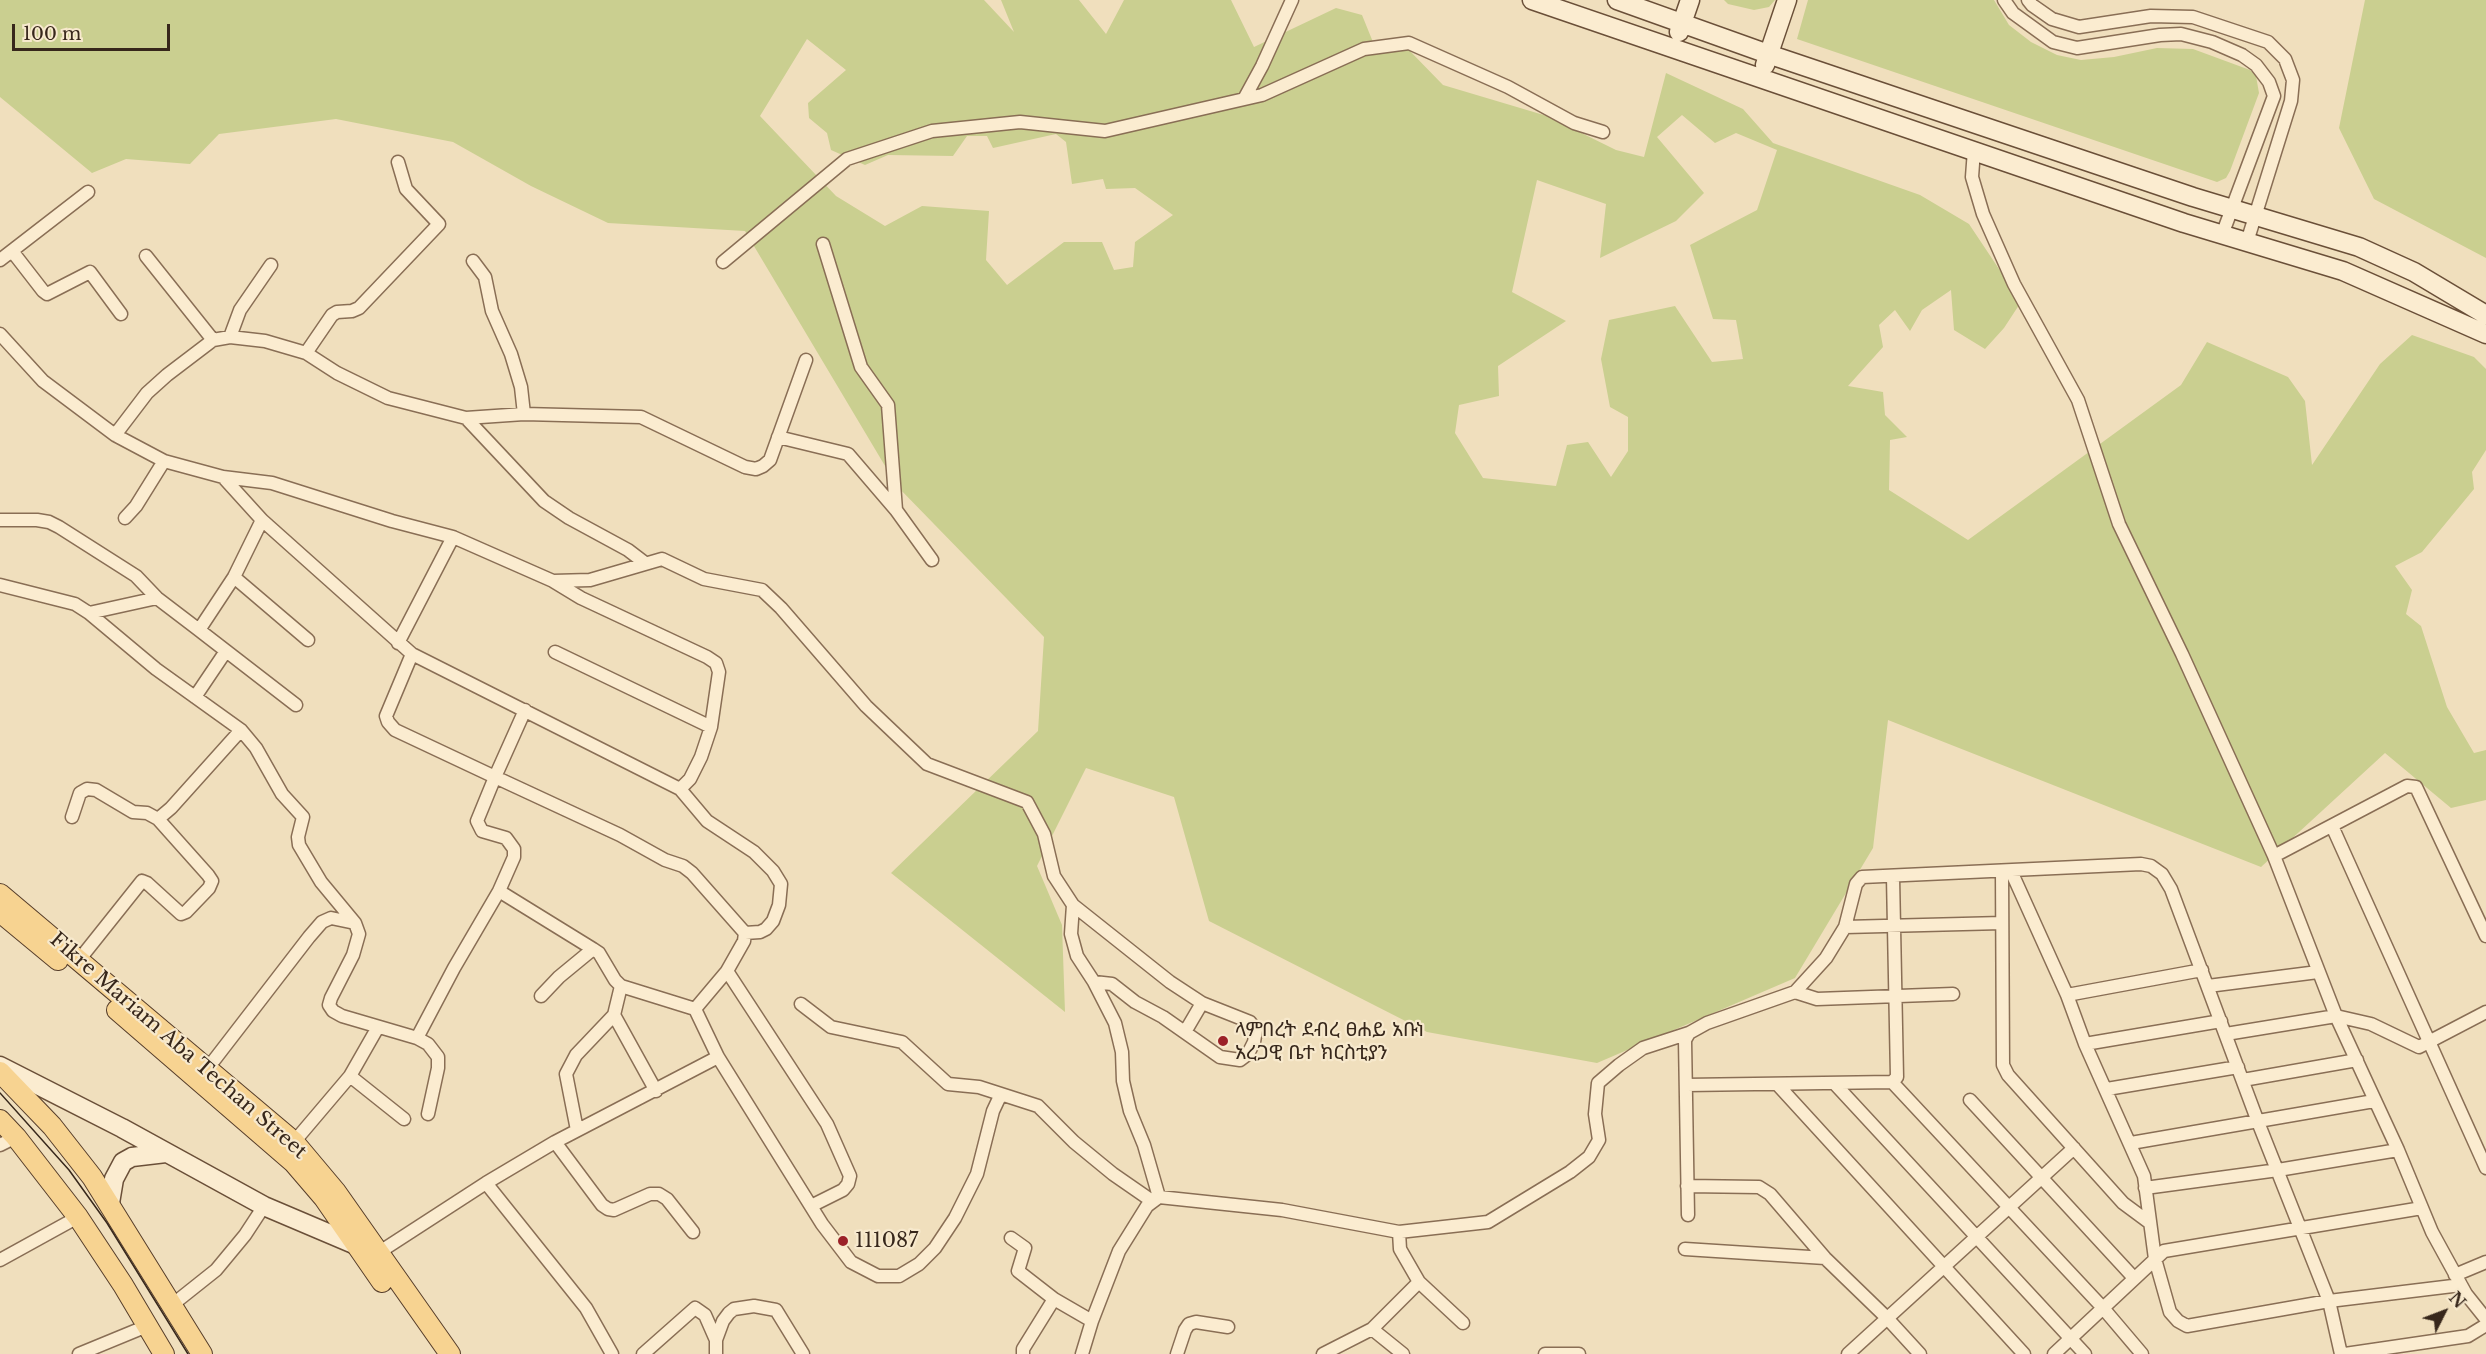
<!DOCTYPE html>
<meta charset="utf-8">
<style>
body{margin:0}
#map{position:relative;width:2486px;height:1354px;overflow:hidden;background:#f0dfbd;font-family:"Libre Baskerville",serif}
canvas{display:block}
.north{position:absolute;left:2414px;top:1282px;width:60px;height:60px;-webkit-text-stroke:4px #f7e9cd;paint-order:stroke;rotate:48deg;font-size:16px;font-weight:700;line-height:24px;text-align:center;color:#37271b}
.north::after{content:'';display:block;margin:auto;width:21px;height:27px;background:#37271b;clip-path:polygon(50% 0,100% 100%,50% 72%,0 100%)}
.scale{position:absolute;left:12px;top:24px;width:158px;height:27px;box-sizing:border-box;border:3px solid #37271b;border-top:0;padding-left:8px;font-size:18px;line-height:21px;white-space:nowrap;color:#37271b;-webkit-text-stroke:4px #f7e9cd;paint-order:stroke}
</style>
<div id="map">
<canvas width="2486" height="1354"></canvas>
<div class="north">N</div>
<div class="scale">100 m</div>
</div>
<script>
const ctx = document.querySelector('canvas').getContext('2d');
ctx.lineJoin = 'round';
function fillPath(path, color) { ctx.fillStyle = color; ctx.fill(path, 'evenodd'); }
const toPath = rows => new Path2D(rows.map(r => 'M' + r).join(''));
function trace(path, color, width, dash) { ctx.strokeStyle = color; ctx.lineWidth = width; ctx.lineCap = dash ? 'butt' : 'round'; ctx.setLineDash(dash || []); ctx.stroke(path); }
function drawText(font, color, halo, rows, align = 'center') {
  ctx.font = font + ' "Libre Baskerville","Noto Sans Ethiopic",serif'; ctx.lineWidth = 4.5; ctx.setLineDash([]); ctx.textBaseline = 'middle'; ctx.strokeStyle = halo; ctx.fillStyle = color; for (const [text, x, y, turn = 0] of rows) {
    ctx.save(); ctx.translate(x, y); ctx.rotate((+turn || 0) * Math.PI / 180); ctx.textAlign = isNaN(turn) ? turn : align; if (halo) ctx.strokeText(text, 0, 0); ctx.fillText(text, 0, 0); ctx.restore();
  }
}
const green = toPath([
 [0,0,984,0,1014,32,1001,0,1079,0,1106,34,1124,0,1231,0,1254,47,1336,8,1362,15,1377,52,1408,49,1443,85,1547,116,1616,150,1644,157,1666,73,1743,109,1773,143,1920,195,1969,224,2021,302,2004,328,1985,349,1954,330,1951,290,1922,310,1910,331,1895,310,1879,325,1883,347,1848,386,1883,392,1885,415,1907,437,1890,440,1889,490,1968,540,2181,385,2207,342,2288,377,2305,401,2312,465,2380,364,2412,335,2474,357,2486,369,2486,450,2472,472,2474,489,2422,552,2395,566,2412,590,2406,614,2421,626,2447,707,2474,753,2486,750,2486,800,2451,808,2385,753,2261,867,1888,720,1873,848,1795,978,1597,1063,1427,1032,1209,921,1174,797,1086,768,1037,866,1062,925,1065,1012,891,873,1038,731,1044,637,897,486,745,231,608,223,531,186,453,142,336,119,219,134,190,164,126,159,92,173,0,97],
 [807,39,846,70,808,103,809,118,827,133,831,150,865,165,888,155,953,156,967,136,987,136,993,148,1056,134,1066,142,1072,184,1103,179,1106,189,1135,188,1173,215,1135,242,1133,267,1114,270,1102,242,1064,242,1007,285,986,260,989,211,922,206,885,226,836,196,760,116],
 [1682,115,1715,143,1736,133,1777,150,1757,210,1690,245,1713,319,1736,320,1743,359,1712,362,1675,306,1609,320,1601,359,1610,407,1628,417,1628,451,1611,477,1588,442,1567,445,1556,486,1483,478,1455,433,1459,405,1499,396,1498,366,1566,321,1512,292,1537,180,1606,204,1600,258,1676,221,1704,193,1657,137],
 [1724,0,1775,0,1769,7,1754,10,1728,4],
 [1808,0,1994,0,2009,25,2031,42,2057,55,2081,60,2114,57,2157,48,2193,49,2250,70,2256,76,2259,93,2230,171,2226,178,2217,182,1797,39],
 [2365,0,2486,0,2486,258,2374,199,2339,128]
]);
const street = toPath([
 [2004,0,2013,13,2053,42,2077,48,2160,35,2181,34,2212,42,2242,55,2256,65,2269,82,2274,96,2222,235],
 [2028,0,2032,5,2052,19,2079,27,2151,16,2193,17,2268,42,2285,59,2293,80,2291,101,2247,242],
 [1244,99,1262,66,1292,0],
 [1974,150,1972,177,1983,214,2014,284,2078,400,2119,524,2182,654,2274,856,2336,1016,2398,1150,2432,1232,2466,1294,2486,1319],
 [823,244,861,367,888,405,896,510,932,560],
 [12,251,43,291,47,294,90,272,121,314],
 [146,256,213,340],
 [0,260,88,192],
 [473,261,485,277,492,311,511,354,521,387,524,414],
 [723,262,847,159,932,131,1020,122,1105,131,1262,95,1364,49,1409,43,1508,87,1574,123,1603,132],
 [0,334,43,381,115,435,164,461,223,477,262,520,412,654,680,789,690,779,701,757,711,727,719,672,716,663,707,657,581,598,553,581,453,537,392,521,272,483,223,477],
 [230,337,240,310,271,265],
 [306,353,332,315,337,312,352,311,359,308,439,224,406,189,398,162],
 [466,418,544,501,569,518,628,550,645,563],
 [115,435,147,393,167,375,213,340,230,337,265,341,306,353,337,373,388,398,466,418,524,414,641,417,745,467,756,469,763,466,770,460,806,360],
 [778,437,848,454,896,510],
 [125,518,136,506,164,461],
 [0,520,37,520,49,522,59,527,136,576,157,598,199,630,234,577,262,520],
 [234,577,308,640],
 [553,581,590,580,662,559,704,579,762,590,781,608,866,706,927,764,1027,802,1044,834,1054,876,1073,905,1170,982,1202,1003,1250,1022,1256,1030,1254,1042,1248,1054,1240,1060,1220,1057,1163,1017,1135,1002,1112,984,1094,982,1115,1023,1122,1052,1123,1081,1130,1111,1144,1145,1159,1197],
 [0,585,75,604,89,613,157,598],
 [89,613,156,669,241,730,256,748,282,794,303,817,298,837,299,845,321,882,355,923],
 [199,630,296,705],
 [398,643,453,537],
 [555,652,711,727],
 [412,654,386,716,388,722,395,730,495,777,477,821,482,831,506,838,514,849,514,857,499,891],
 [195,697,226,651],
 [525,710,495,777,620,835,665,860,683,866,692,873,745,933,744,941,727,971],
 [680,789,707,821,754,852,773,871,781,884,779,905,773,921,766,929,760,932,745,933],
 [72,817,80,793,87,789,96,790,133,812,147,813,158,819],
 [2332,826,2486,1168],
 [2274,856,2407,786,2416,787,2486,936],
 [2002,871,2003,1065,2008,1075,2123,1203,2150,1223],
 [2011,871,2067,995,2085,1044,2144,1176,2155,1259,2170,1312,2178,1321,2187,1326,2329,1301,2461,1285],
 [1073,905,1071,934,1077,956,1094,982],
 [1845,927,2002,923],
 [593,949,599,953,615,980,621,986],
 [79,960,142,881,147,883,181,914,186,912,209,888,212,881,208,875,158,819,171,808,241,730],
 [2208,986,2318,972],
 [1795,992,1817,999,1953,994],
 [2067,995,2202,970],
 [801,1004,831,1027,902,1042,948,1084,979,1087,1038,1106,1074,1142,1113,1174,1152,1201],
 [695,1009,727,971,827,1124,850,1176,848,1184,843,1190,811,1206],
 [614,1015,621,986,695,1009,718,1057,822,1224,851,1262,878,1276,899,1276,919,1264,935,1248,955,1218,977,1174,993,1111,1001,1094],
 [1185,1032,1202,1003],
 [2226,1034,2336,1016,2371,1024,2419,1047,2486,1012],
 [2085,1044,2221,1021],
 [208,1068,309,937,322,922,331,918,355,923,359,934,353,955,331,998,329,1005,333,1011,342,1016,417,1038],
 [350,1076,404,1119],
 [2243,1080,2357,1060],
 [1892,1082,2103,1308,2142,1354],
 [1834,1083,2085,1354],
 [1777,1084,2024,1354],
 [1686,1085,1892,1082,1897,1077,1893,877],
 [2107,1089,2238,1067],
 [1970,1100,2134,1278],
 [428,1114,438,1068,438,1057,428,1044,417,1038,454,968,499,891,593,949,559,977,541,996],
 [577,1130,566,1074,576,1055,614,1015,656,1091],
 [294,1142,350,1076,378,1027],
 [555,1142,602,1205,608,1209,614,1210,650,1194,659,1194,667,1199,693,1232],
 [2131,1143,2374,1101],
 [0,1145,16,1137],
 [486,1183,586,1308,612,1354],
 [1687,1186,1759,1187,1770,1194,1825,1258,1887,1318,1920,1354],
 [2145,1188,2278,1170,2398,1150],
 [1688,1215,1685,1040,1689,1033,1707,1023,1795,992,1826,958,1845,927,1856,884,1862,877,2141,864,2151,866,2162,874,2171,889,2258,1122,2329,1301,2341,1354],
 [1399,1232,1400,1249,1419,1282,1463,1323],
 [1011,1238,1025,1248,1018,1271,1054,1299],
 [1685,1249,1825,1258],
 [378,1253,486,1183,555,1142,718,1057],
 [0,1260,78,1217],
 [2455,1275,2486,1262],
 [172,1305,216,1270,245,1235,264,1206],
 [1372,1329,1403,1354],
 [79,1354,147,1326],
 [643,1354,695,1308,705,1315,716,1340],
 [716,1354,716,1340,723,1321,729,1313,734,1309,754,1306,776,1310,803,1354],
 [1023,1354,1023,1349,1054,1299,1092,1321],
 [1082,1354,1092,1321,1119,1251,1147,1206,1159,1197,1282,1210,1399,1232,1488,1222,1570,1172,1589,1157,1599,1140,1595,1114,1598,1083,1619,1065,1643,1048,1689,1033],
 [1177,1354,1185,1330,1189,1324,1196,1322,1228,1327],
 [1323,1354,1372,1329,1419,1282],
 [1545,1354,1579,1354],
 [1848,1354,2074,1148],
 [2054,1354,2164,1251,2422,1208],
 [2345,1354,2468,1336,2486,1325]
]);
const secondary = toPath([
 [1532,0,2184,223,2343,271,2486,334],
 [1617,0,1768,54,2193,197,2359,247,2414,272,2486,315],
 [1679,32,1690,0],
 [1765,65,1787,0],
 [0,1066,122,1128,264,1206,363,1248],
 [110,1203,114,1179,123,1162,132,1157,166,1153]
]);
const primary = toPath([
 [0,894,294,1142,336,1192,450,1354],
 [0,912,58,960],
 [117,1010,294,1163,324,1198,382,1282],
 [0,1072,52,1126,92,1177,202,1354],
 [0,1120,16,1137,78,1217,123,1285,164,1354]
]);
const tram = toPath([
 [0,1093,69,1170,107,1223,188,1354]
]);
const markers = [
 [1223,1041,6,"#9b2128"],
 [843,1241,6,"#9b2128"]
];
const poiNames = [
 ["ላምበረት ደብረ ፀሐይ አቡነ",1235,1030],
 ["አረጋዊ ቤተ ክርስቲያን",1235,1053],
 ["111087",855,1241]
];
const streetNames = [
 ["Fikre Mariam Aba Techan Street",178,1046,41]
];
fillPath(green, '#cacf90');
trace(street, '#896e55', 15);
trace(secondary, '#6a4f38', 21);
trace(primary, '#563d2a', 22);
trace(street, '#fbecd0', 12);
trace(secondary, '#fbecd0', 18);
trace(primary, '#f7d391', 20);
trace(tram, '#37271b', 1.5);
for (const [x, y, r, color] of markers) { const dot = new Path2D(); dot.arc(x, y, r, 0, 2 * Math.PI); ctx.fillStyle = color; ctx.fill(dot); trace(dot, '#f7e9cd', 2); }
drawText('20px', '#37271b', '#f7e9cd', poiNames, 'left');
drawText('20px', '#37271b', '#f7e9cd', streetNames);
</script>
